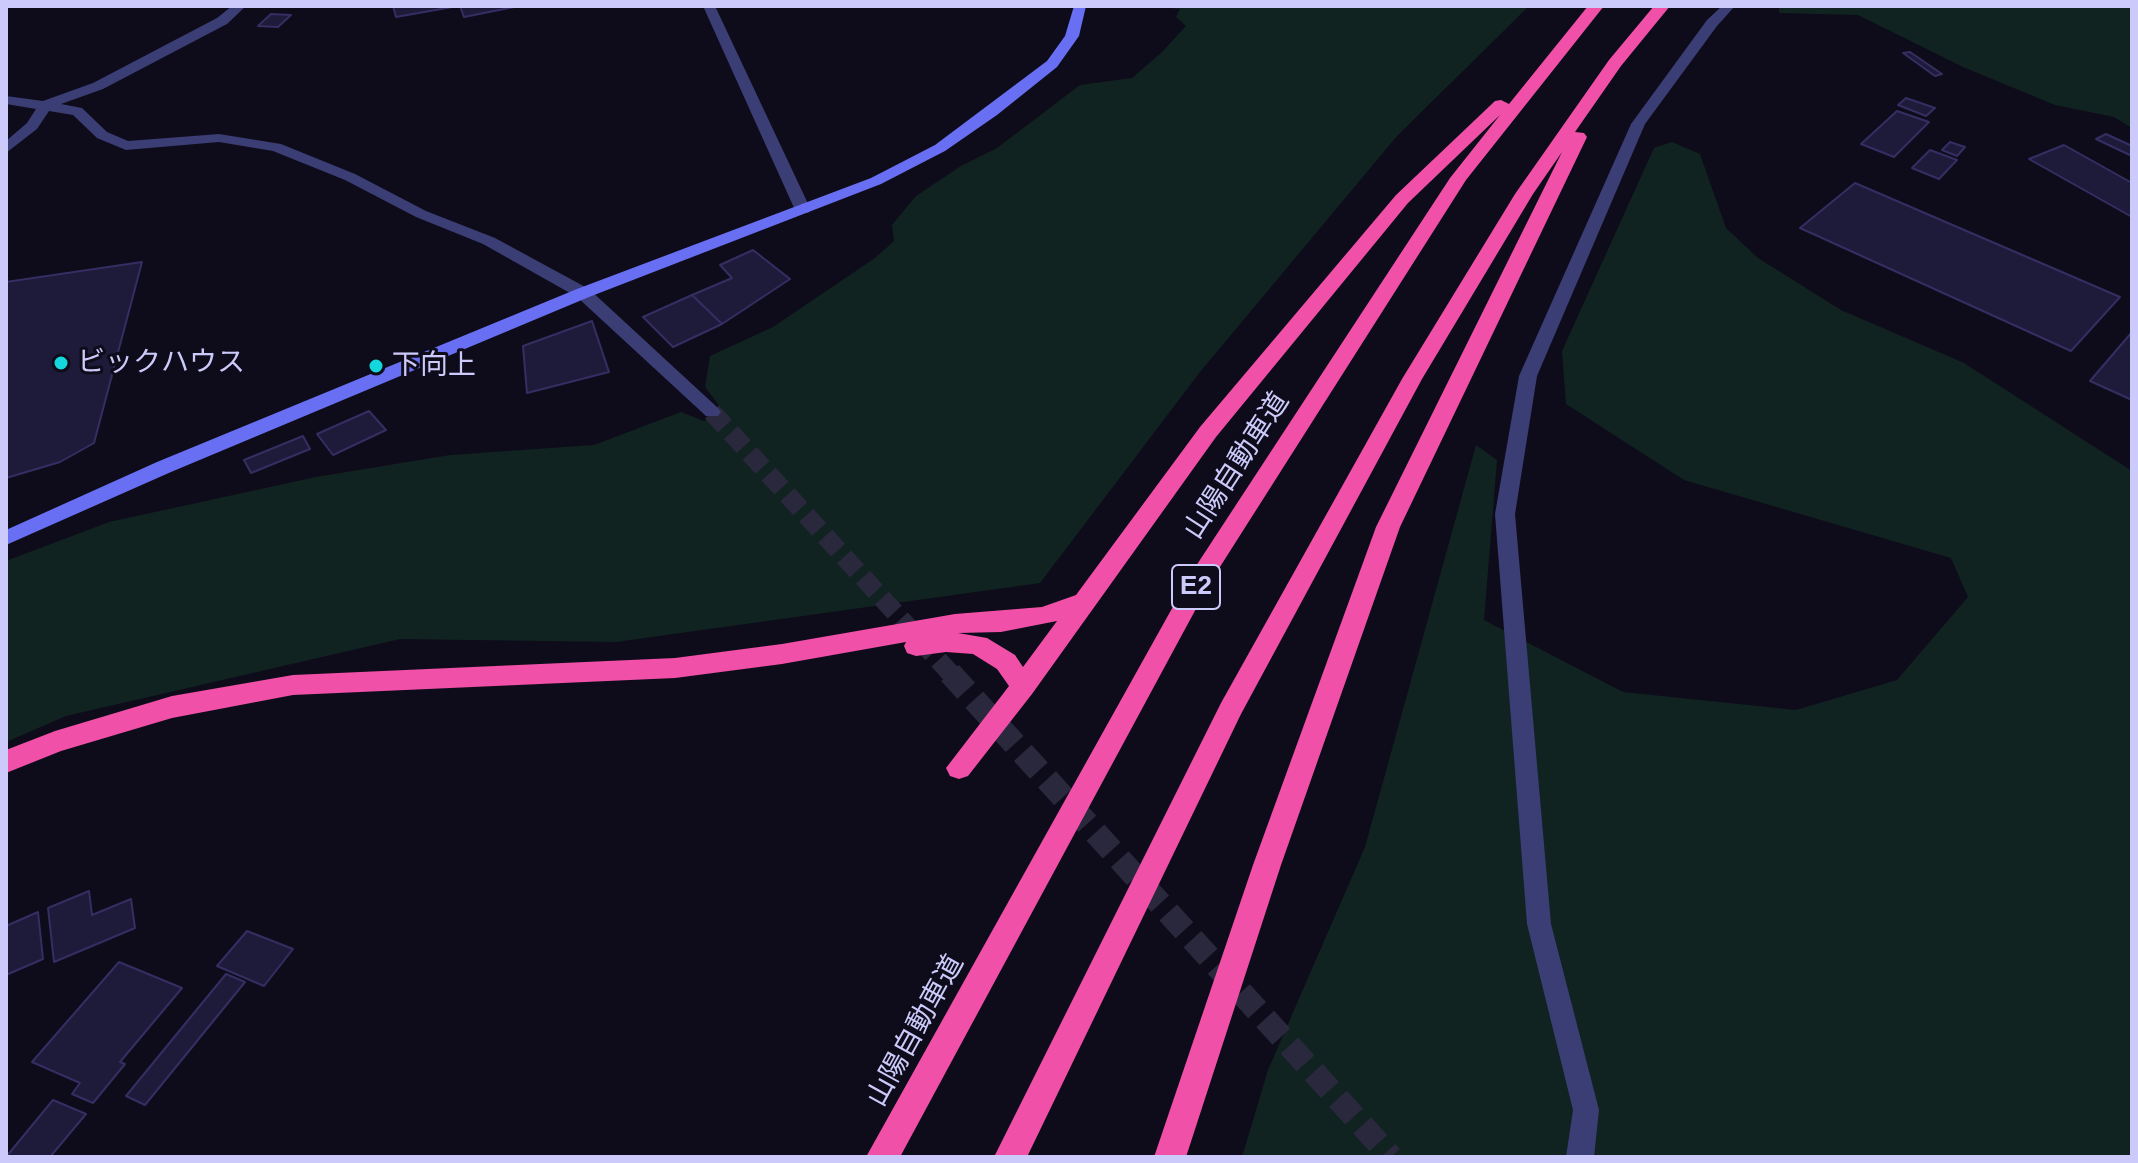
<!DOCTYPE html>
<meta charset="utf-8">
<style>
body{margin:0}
#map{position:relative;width:2138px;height:1163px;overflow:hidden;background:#0e0c1a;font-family:Helvetica,sans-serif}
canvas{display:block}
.frame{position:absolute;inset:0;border:8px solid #cccafa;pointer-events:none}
</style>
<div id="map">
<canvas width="2138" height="1163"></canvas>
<div class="frame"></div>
</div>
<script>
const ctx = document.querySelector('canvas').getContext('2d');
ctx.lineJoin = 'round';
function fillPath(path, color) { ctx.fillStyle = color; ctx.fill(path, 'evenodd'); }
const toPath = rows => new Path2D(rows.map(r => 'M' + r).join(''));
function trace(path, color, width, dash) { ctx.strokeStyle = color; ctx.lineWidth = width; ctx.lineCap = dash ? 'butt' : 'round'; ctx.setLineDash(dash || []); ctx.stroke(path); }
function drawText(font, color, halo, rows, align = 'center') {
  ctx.font = font + ' Helvetica,"Noto Sans JP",sans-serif'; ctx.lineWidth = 6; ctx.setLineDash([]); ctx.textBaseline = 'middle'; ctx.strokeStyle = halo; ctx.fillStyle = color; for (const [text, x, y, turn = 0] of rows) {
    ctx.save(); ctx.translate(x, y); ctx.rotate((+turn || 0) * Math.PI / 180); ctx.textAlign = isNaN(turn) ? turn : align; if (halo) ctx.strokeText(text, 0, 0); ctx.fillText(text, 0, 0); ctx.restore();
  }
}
const green = toPath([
 [1152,6,1529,6,1397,136,1200,372,1040,583,616,642,400,639,66,716,6,742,6,561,109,522,316,477,450,455,594,445,681,412,704,421,724,412,705,387,710,356,773,327,875,258,894,241,892,225,916,196,961,166,997,148,1080,85,1132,78,1162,52,1186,26,1176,17,1180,9],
 [1779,6,2132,6,2132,128,2114,117,2055,105,1963,67,1858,15,1779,13],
 [1672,142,1700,154,1726,228,1758,258,1841,310,1964,363,2132,471,2132,1157,1242,1157,1268,1070,1365,847,1476,445,1497,460,1484,620,1623,692,1796,710,1897,680,1968,597,1951,558,1684,480,1566,404,1562,351,1654,148]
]);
const building = toPath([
 [393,6,458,6,396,17,393,6],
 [460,6,519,6,464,17,460,6],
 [271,14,291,15,278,27,258,26,271,14],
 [1910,52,1942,74,1935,76,1903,53,1910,52],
 [1906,98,1935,108,1926,116,1898,105,1906,98],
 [1897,111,1929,122,1894,157,1861,144,1897,111],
 [2106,134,2132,146,2132,156,2096,139,2106,134],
 [1950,142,1965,147,1957,156,1942,150,1950,142],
 [2064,145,2132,183,2132,217,2029,159,2064,145],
 [1930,150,1957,160,1939,179,1912,168,1930,150],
 [1855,183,2120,297,2071,351,1800,228,1855,183],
 [753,250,790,279,722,324,692,295,732,278,720,265,753,250],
 [142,262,94,443,60,462,6,478,6,282,142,262],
 [692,295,722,324,673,347,643,317,692,295],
 [592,321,609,372,527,393,523,346,592,321],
 [2132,332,2132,400,2090,381,2132,332],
 [369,411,386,430,333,455,317,434,369,411],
 [303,436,310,449,251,473,244,460,303,436],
 [89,891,92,915,131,899,135,928,54,962,48,908,89,891],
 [38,912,43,959,6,975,6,926,38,912],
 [247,931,293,949,264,986,217,966,247,931],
 [119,962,182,988,120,1062,125,1064,93,1103,72,1094,80,1083,32,1062,119,962],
 [226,974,245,982,145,1105,126,1096,226,974],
 [53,1100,86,1114,50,1157,6,1157,53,1100]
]);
const streetTunnelFar1 = toPath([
 [712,412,952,675]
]);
const streetTunnel = toPath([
 [950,673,1391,1157]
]);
const street = toPath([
 [232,6,246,6,227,24,103,89,61,104,82,108,107,132,128,141,219,134,281,144,355,174,426,211,495,238,589,289,718,408,721,412,718,416,706,416,577,297,483,244,416,217,345,180,273,151,219,142,126,150,97,138,73,115,49,111,37,129,6,153,6,141,27,123,36,109,6,104,6,96,43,101,93,83,217,18,232,6],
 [703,6,715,6,811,210,808,213,798,213,795,210,703,6],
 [1722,6,1735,6,1717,26,1645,124,1537,376,1515,514,1551,924,1599,1110,1594,1157,1566,1157,1573,1110,1527,924,1495,514,1519,376,1631,124,1707,20,1722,6]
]);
const secondary = toPath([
 [1074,6,1086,6,1079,36,1057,67,997,115,945,151,881,184,589,297,171,472,6,545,6,530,157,462,577,289,871,178,935,145,1047,61,1065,36,1074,6]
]);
const highway = toPath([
 [1588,6,1604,6,1466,180,1211,581,900,1157,866,1157,1194,569,1450,178,1500,115,1408,203,1216,437,1032,694,968,776,959,779,950,776,946,768,1009,686,997,669,973,654,946,652,916,656,907,653,904,646,906,642,782,664,675,678,293,695,172,718,61,751,6,773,6,750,55,731,172,696,293,675,675,658,782,644,955,614,1042,607,1076,595,1200,427,1396,195,1495,101,1501,100,1509,104,1588,6],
 [1057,621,1023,667,1015,655,987,638,958,633,1001,632,1057,621],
 [1654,6,1670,6,1621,66,1575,132,1584,133,1587,137,1400,527,1281,865,1186,1157,1154,1157,1253,865,1376,527,1562,152,1533,194,1422,379,1241,714,1027,1157,994,1157,1221,703,1402,379,1515,194,1609,60,1654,6]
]);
const markers = [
 [61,363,8,"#13d7dd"],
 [376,366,8,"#13d7dd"]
];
const shields = [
 [1196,587,48]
];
const shieldNames = [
 ["E2",1196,587]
];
const poiNames = [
 ["ビックハウス",77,363],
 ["下向上",392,366]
];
const streetNames = [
 ["山陽自動車道",1237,466,-57],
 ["山陽自動車道",916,1031,-61]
];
fillPath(green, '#102321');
fillPath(building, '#1e1a39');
trace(building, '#352e63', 2);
trace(streetTunnelFar1, '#2a283c', 19, [19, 9]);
trace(streetTunnel, '#2a283c', 24, [24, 12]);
fillPath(street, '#3b3d75');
fillPath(secondary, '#696ff2');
fillPath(highway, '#f050a7');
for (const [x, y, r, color] of markers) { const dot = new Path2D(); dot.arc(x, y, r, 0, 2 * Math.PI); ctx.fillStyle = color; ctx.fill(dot); trace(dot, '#0e0c1a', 3); }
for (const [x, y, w] of shields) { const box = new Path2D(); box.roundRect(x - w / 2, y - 22, w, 44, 6); ctx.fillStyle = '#0e0c1a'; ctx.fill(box); trace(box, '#cccafa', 2); }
drawText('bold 26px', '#cccafa', null, shieldNames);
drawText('28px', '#cccafa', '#0e0c1a', poiNames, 'left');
drawText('28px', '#cccafa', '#0e0c1a', streetNames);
</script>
